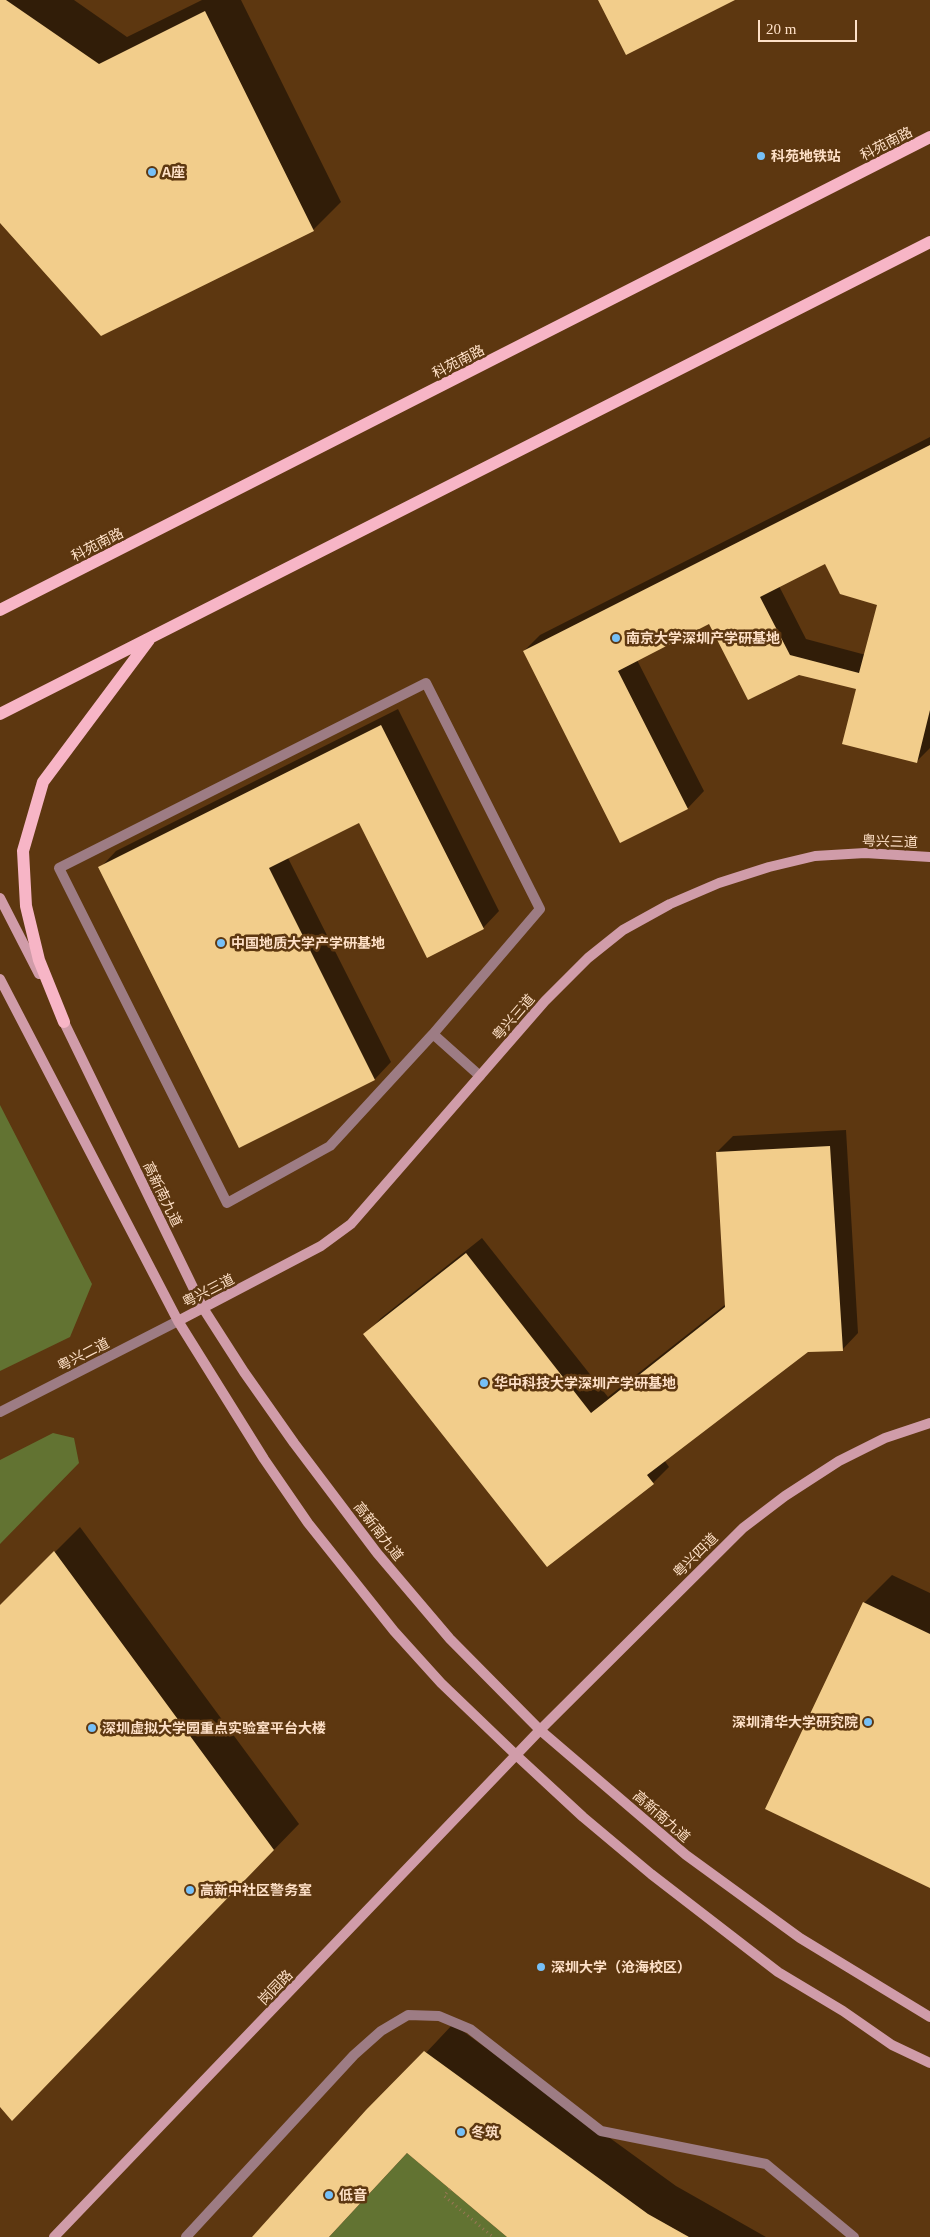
<!DOCTYPE html>
<meta charset="utf-8">
<style>
body{margin:0}
#map{position:relative;width:930px;height:2237px;overflow:hidden;background:#5d3710;font-family:Georgia,serif}
canvas{display:block}
.scale{position:absolute;left:758px;top:20px;width:99px;height:22px;box-sizing:border-box;border:2px solid #fee0c7;border-top:0;padding-left:6px;font-size:15px;line-height:18px;white-space:nowrap;color:#fee0c7;-webkit-text-stroke:4px #5d3710;paint-order:stroke}
</style>
<div id="map">
<canvas width="930" height="2237"></canvas>
<div class="scale">20 m</div>
</div>
<script>
const ctx = document.querySelector('canvas').getContext('2d');
ctx.lineJoin = 'round';
function fillPath(path, color) { ctx.fillStyle = color; ctx.fill(path, 'evenodd'); }
const toPath = rows => new Path2D(rows.map(r => 'M' + r).join(''));
function trace(path, color, width, dash) { ctx.strokeStyle = color; ctx.lineWidth = width; ctx.lineCap = dash ? 'butt' : 'round'; ctx.setLineDash(dash || []); ctx.stroke(path); }
function drawText(font, color, halo, rows, align = 'center') {
  ctx.font = font + ' Georgia,"Noto Sans SC",serif'; ctx.lineWidth = 5; ctx.setLineDash([]); ctx.textBaseline = 'middle'; ctx.strokeStyle = halo; ctx.fillStyle = color; for (const [text, x, y, turn = 0] of rows) {
    ctx.save(); ctx.translate(x, y); ctx.rotate((+turn || 0) * Math.PI / 180); ctx.textAlign = isNaN(turn) ? turn : align; if (halo) ctx.strokeText(text, 0, 0); ctx.fillText(text, 0, 0); ctx.restore();
  }
}
const green = toPath([
 [0,1105,92,1284,70,1337,0,1371],
 [53,1433,74,1438,79,1463,0,1544,0,1460],
 [407,2153,507,2237,329,2237]
]);
const shadow = toPath([
 [0,0,74,0,127,37,202,0,241,0,341,202,313,230,0,221],
 [930,437,930,748,917,761,857,688,709,623,637,660,704,791,688,808,621,841,524,651,540,635],
 [826,562,879,604,866,655,806,639,779,586],
 [398,709,499,911,483,928,359,821,288,858,391,1062,375,1079,240,1146,100,868,116,851],
 [846,1130,858,1333,842,1350,808,1351,664,1460,669,1467,653,1483,365,1335,381,1318,482,1238,608,1397,726,1304,717,1152,733,1136],
 [80,1527,299,1824,37,2094,0,2105,0,1607],
 [892,1575,930,1593,930,1887,864,1603],
 [453,2024,676,2186,766,2237,510,2237,408,2152,329,2237,253,2237]
]);
const building = toPath([
 [0,0,6,0,99,64,205,11,314,231,101,336,0,223],
 [598,0,735,0,626,55],
 [930,445,930,710,917,763,842,744,856,689,799,675,748,700,709,624,618,671,688,809,620,843,523,651],
 [825,564,840,594,877,605,859,673,790,655,760,597],
 [381,725,484,929,427,958,359,823,269,868,375,1080,239,1148,98,867],
 [830,1146,843,1351,808,1352,647,1475,654,1484,547,1567,363,1334,466,1253,591,1413,725,1307,716,1152],
 [54,1551,274,1850,12,2121,0,2107,0,1605],
 [863,1602,930,1634,930,1888,765,1809],
 [424,2051,648,2214,689,2237,507,2237,407,2153,329,2237,252,2237,366,2110]
]);
const path = toPath([
 [450,2189,444,2196,493,2237]
]);
const lane = toPath([
 [433,1034,330,1146,227,1203,59,868,426,683,540,909,433,1034,480,1076]
]);
const street = toPath([
 [0,1412,178,1321],
 [186,2237,354,2055,381,2031,408,2015,439,2016,470,2029,601,2131,766,2164,854,2237]
]);
const secondary = toPath([
 [0,898,39,974],
 [0,979,178,1321,264,1459,308,1523,394,1631,441,1683,516,1755,583,1817,651,1874,778,1972,843,2011,892,2045,930,2063],
 [61,1016,203,1308,244,1372,294,1443,377,1553,450,1639,540,1730,686,1855,800,1938,930,2017],
 [178,1321,321,1246,351,1224,545,1001,588,958,623,930,670,904,719,883,769,867,815,856,865,853,930,857],
 [54,2237,540,1730,743,1528,785,1496,839,1461,885,1438,930,1423]
]);
const primary = toPath([
 [0,610,930,137],
 [0,714,930,242],
 [64,1022,39,960,26,906,23,851,43,782,149,640]
]);
const markers = [
 [761,156,5,"#76c0f7"],
 [152,172,5,"#76c0f7"],
 [616,638,5,"#76c0f7"],
 [221,943,5,"#76c0f7"],
 [484,1383,5,"#76c0f7"],
 [868,1722,5,"#76c0f7"],
 [92,1728,5,"#76c0f7"],
 [190,1890,5,"#76c0f7"],
 [541,1967,5,"#76c0f7"],
 [461,2132,5,"#76c0f7"],
 [329,2195,5,"#76c0f7"]
];
const streetNames = [
 ["科苑南路",886,143,-27],
 ["科苑南路",458,361,-27],
 ["科苑南路",97,544,-27],
 ["粤兴三道",890,841,2],
 ["粤兴三道",513,1017,-49],
 ["高新南九道",163,1194,64],
 ["粤兴三道",208,1290,-27],
 ["粤兴二道",83,1354,-27],
 ["高新南九道",379,1531,52],
 ["粤兴四道",695,1555,-45],
 ["高新南九道",662,1816,41],
 ["岗园路",275,1987,-46]
];
const poiNames = [
 ["科苑地铁站",771,156],
 ["A座",162,172],
 ["南京大学深圳产学研基地",626,638],
 ["中国地质大学产学研基地",231,943],
 ["华中科技大学深圳产学研基地",494,1383],
 ["深圳清华大学研究院",858,1722,"right"],
 ["深圳虚拟大学园重点实验室平台大楼",102,1728],
 ["高新中社区警务室",200,1890],
 ["深圳大学（沧海校区）",551,1967],
 ["冬筑",471,2132],
 ["低音",339,2195]
];
fillPath(green, '#627332');
fillPath(shadow, '#0007');
fillPath(building, '#f2cd8b');
trace(path, '#9a7756', 3, [1, 4]);
trace(lane, '#9d7c84', 10);
trace(street, '#9d7c84', 10);
trace(secondary, '#d09ca9', 10);
trace(primary, '#f7b5c6', 12);
for (const [x, y, r, color] of markers) { const dot = new Path2D(); dot.arc(x, y, r, 0, 2 * Math.PI); ctx.fillStyle = color; ctx.fill(dot); trace(dot, '#5d3710', 2); }
drawText('14px', '#fee0c7', '#5d3710', streetNames);
drawText('bold 14px', '#fee0c7', '#5d3710', poiNames, 'left');
</script>
